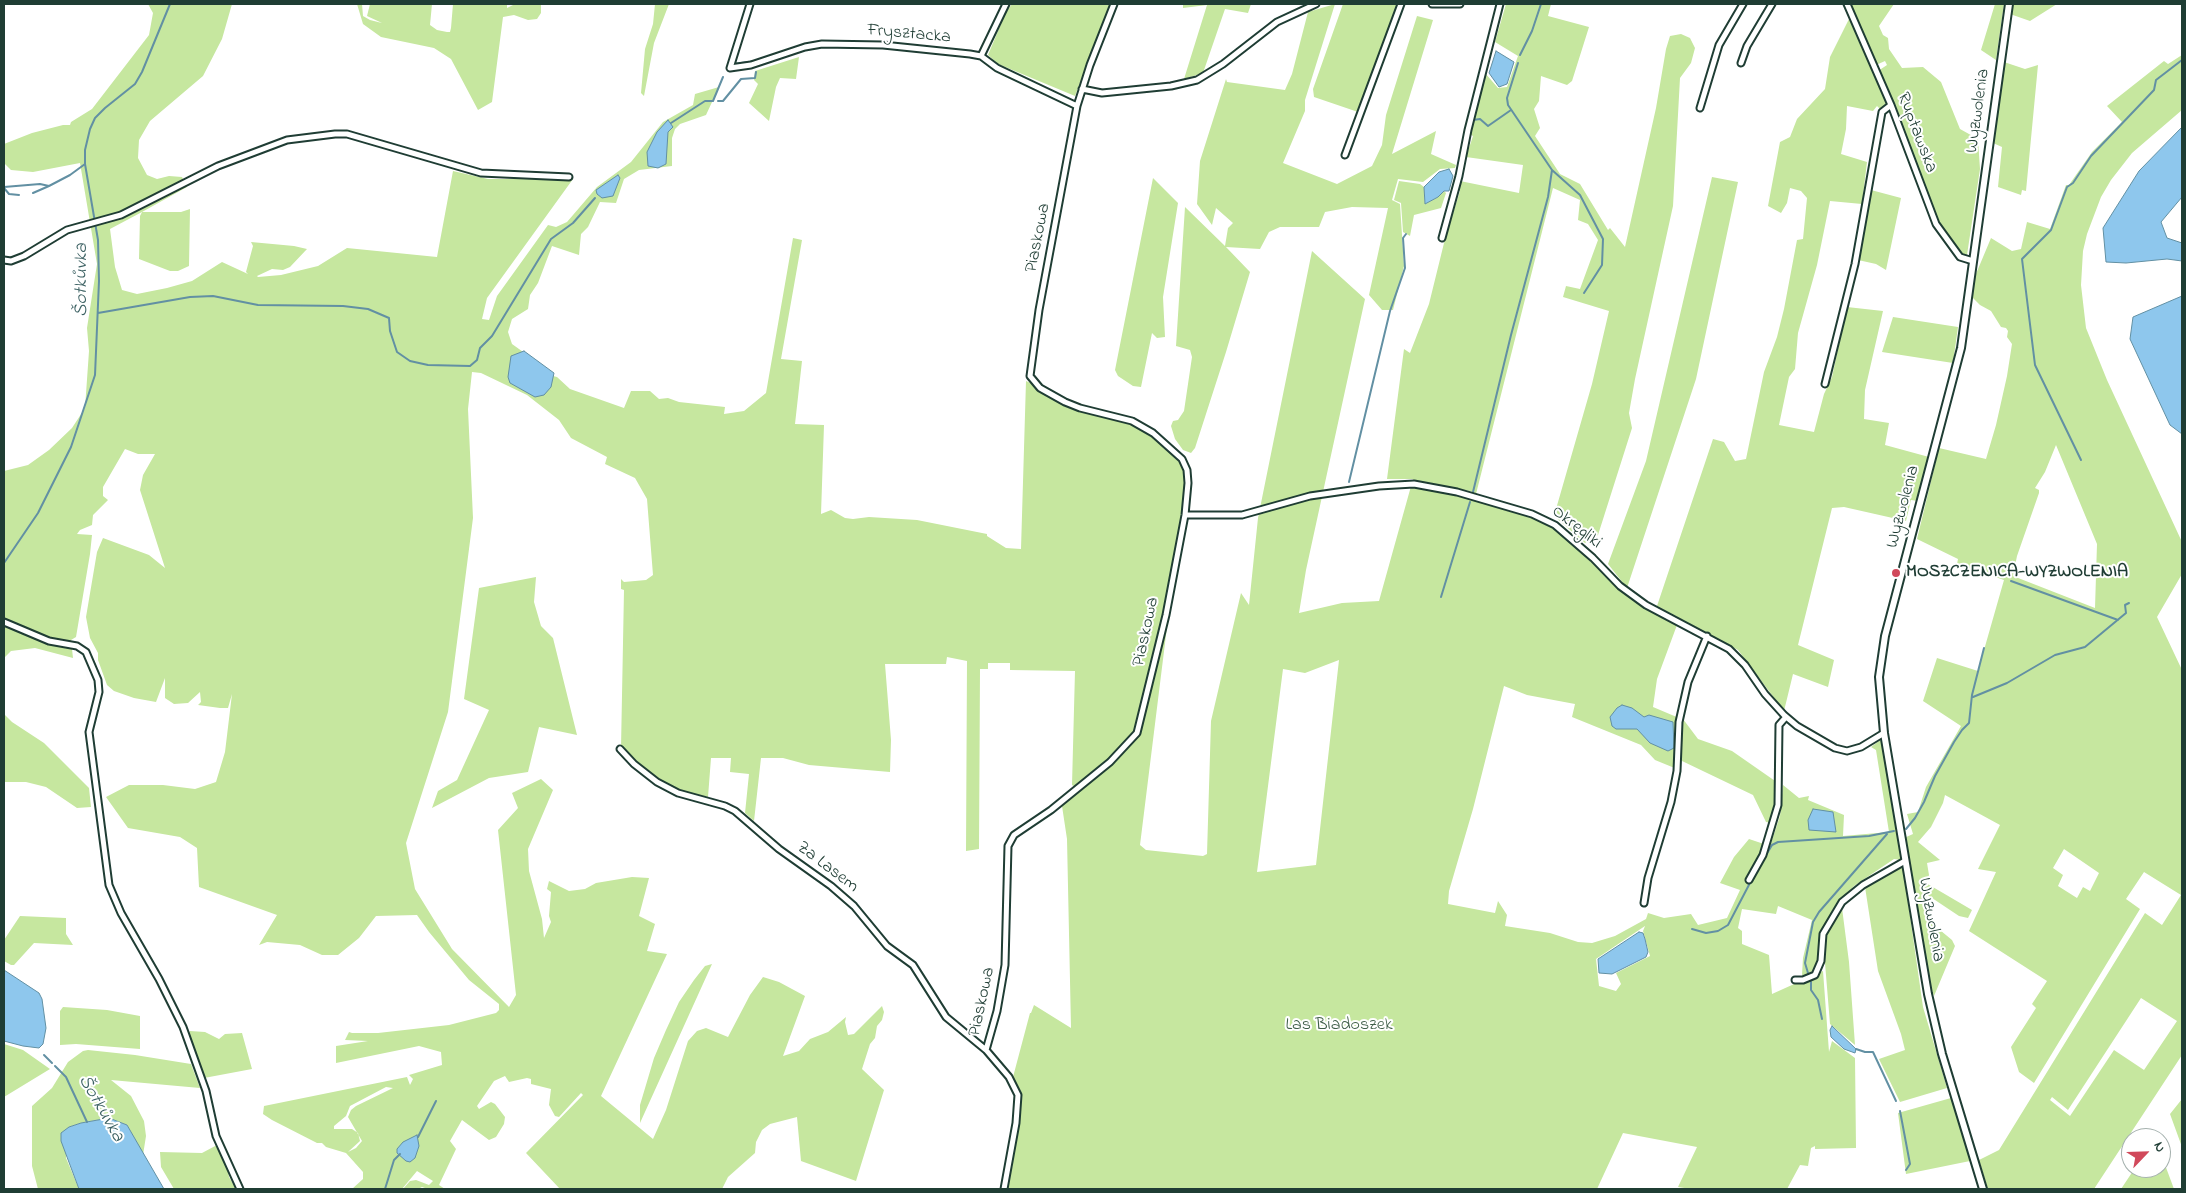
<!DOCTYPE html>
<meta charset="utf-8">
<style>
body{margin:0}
#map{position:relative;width:2186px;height:1193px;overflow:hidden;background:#fff;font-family:"Indie Flower",sans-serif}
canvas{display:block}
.frame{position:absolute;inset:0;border:5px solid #1f3d34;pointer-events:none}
.north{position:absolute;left:2121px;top:1128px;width:50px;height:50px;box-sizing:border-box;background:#fff;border:1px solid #a5b1ae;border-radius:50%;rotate:66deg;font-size:14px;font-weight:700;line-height:20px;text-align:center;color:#1f3d34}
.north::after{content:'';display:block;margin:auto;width:18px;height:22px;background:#d1495b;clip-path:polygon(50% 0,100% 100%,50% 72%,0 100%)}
</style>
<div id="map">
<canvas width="2186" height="1193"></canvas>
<div class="frame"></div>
<div class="north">N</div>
</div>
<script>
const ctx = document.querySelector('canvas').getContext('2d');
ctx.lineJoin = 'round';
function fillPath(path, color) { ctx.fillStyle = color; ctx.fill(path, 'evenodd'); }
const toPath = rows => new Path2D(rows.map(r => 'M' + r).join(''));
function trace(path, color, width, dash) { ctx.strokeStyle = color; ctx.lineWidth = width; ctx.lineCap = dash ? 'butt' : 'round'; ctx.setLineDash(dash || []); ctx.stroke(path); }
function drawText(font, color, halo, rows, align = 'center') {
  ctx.font = font + ' "Indie Flower",sans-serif'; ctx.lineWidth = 4; ctx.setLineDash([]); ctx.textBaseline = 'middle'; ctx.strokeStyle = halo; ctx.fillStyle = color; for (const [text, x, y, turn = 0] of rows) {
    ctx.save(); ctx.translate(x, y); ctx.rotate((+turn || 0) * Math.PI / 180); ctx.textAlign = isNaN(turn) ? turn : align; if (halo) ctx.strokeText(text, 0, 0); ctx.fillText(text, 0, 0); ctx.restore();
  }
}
const green = toPath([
 [148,4,232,4,222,39,203,76,150,121,139,140,138,158,147,175,157,179,169,176,182,177,187,187,142,212,181,212,190,209,189,266,178,271,170,271,139,259,140,216,142,212,110,229,115,267,122,290,137,294,167,288,192,281,222,262,248,274,246,272,253,246,251,242,294,246,307,249,290,267,283,270,272,269,257,276,258,277,281,275,318,266,347,248,437,257,453,171,488,179,573,179,487,298,482,319,489,320,497,296,548,225,556,227,567,222,597,187,631,162,663,122,693,105,695,94,719,87,706,115,680,124,675,129,672,138,672,166,639,170,624,179,616,203,600,202,588,227,581,234,579,255,552,246,538,283,530,295,528,309,512,319,508,332,512,344,533,359,545,374,557,377,570,389,624,408,631,391,650,391,659,399,668,398,679,402,725,407,724,414,744,411,766,393,793,238,802,240,781,359,802,361,795,424,824,425,821,514,831,510,845,518,853,519,869,517,917,520,987,534,987,536,1006,548,1021,549,1026,381,1096,413,1132,421,1166,443,1185,464,1187,488,1181,514,1140,845,1146,850,1203,856,1207,854,1211,721,1241,593,1249,605,1258,518,1312,251,1365,299,1306,570,1299,613,1342,603,1379,601,1413,479,1387,479,1404,349,1410,353,1429,304,1445,239,1460,191,1458,191,1460,181,1519,193,1523,165,1466,157,1473,136,1469,134,1485,73,1498,88,1507,87,1518,56,1495,42,1506,4,1551,4,1548,16,1589,27,1572,81,1567,85,1541,76,1539,101,1534,109,1540,128,1535,136,1560,174,1580,184,1608,230,1610,228,1625,247,1656,108,1666,49,1670,36,1681,34,1690,38,1695,48,1691,63,1680,78,1673,206,1635,379,1629,413,1632,428,1598,535,1585,543,1554,516,1592,384,1609,311,1563,297,1566,286,1580,289,1598,240,1588,224,1578,220,1580,200,1553,188,1476,494,1470,491,1463,490,1468,499,1555,525,1607,578,1643,607,1677,625,1657,679,1653,707,1679,718,1677,769,1655,760,1641,745,1572,717,1575,704,1527,695,1504,686,1473,809,1449,891,1448,904,1495,913,1498,901,1507,915,1505,926,1550,933,1578,942,1592,943,1615,936,1646,919,1648,913,1664,918,1691,914,1698,925,1727,918,1740,890,1720,883,1734,857,1749,839,1770,846,1780,816,1783,785,1799,798,1809,796,1808,800,1844,815,1843,836,1889,832,1876,750,1871,747,1879,741,1881,741,1902,860,1894,859,1854,886,1833,909,1824,927,1817,966,1807,976,1802,975,1803,958,1812,920,1778,906,1776,914,1742,909,1738,928,1742,931,1742,944,1769,955,1772,994,1823,971,1829,1052,1832,1041,1855,1058,1856,1148,1815,1149,1815,1146,1811,1148,1808,1166,1800,1165,1787,1189,1691,1189,1678,1187,1697,1147,1623,1133,1597,1189,1006,1189,1012,1168,1020,1117,1021,1092,1013,1077,1030,1013,1031,1013,1034,1005,1071,1028,1067,839,1062,806,1080,790,1072,785,1075,671,1010,670,1010,663,988,663,988,669,980,669,979,849,966,851,967,661,947,657,946,664,885,664,891,740,890,772,809,765,783,758,761,758,754,821,745,813,749,774,730,772,731,758,711,758,708,797,689,793,671,786,654,776,621,748,624,590,621,589,621,579,624,582,646,580,653,575,647,499,635,478,605,464,607,457,571,438,559,420,527,395,481,373,472,372,468,409,473,518,448,712,406,843,415,889,452,949,509,1007,516,995,498,830,518,808,512,793,541,779,553,790,528,849,529,871,542,919,544,938,551,922,549,916,551,892,547,889,549,881,569,891,585,889,596,883,632,877,649,878,639,916,655,924,647,951,667,954,601,1096,653,1139,666,1110,688,1041,697,1031,706,1028,728,1037,750,995,763,977,779,982,805,996,783,1056,799,1051,810,1039,828,1032,846,1017,845,1022,848,1035,854,1034,882,1006,884,1012,882,1020,877,1026,875,1038,870,1044,862,1069,884,1090,856,1181,801,1161,797,1117,770,1124,762,1130,756,1142,755,1153,728,1177,722,1189,560,1189,526,1153,583,1095,581,1093,559,1117,555,1116,549,1105,551,1089,531,1084,531,1079,527,1078,509,1082,505,1076,494,1081,477,1106,479,1109,491,1102,495,1104,505,1117,504,1124,496,1137,489,1140,462,1120,450,1141,456,1149,439,1185,445,1189,428,1189,422,1187,418,1189,403,1189,410,1181,416,1180,429,1185,433,1181,417,1171,402,1189,352,1189,363,1179,363,1172,346,1153,326,1147,322,1143,317,1143,272,1120,263,1114,264,1106,407,1077,410,1085,413,1079,409,1075,442,1065,441,1052,419,1046,336,1063,336,1046,368,1041,345,1040,349,1032,352,1033,378,1033,449,1025,496,1013,499,1010,499,1004,469,980,429,932,417,915,376,916,359,938,338,955,322,955,300,945,267,942,259,945,277,915,199,887,197,848,180,837,128,828,106,797,129,785,163,785,195,789,216,782,225,752,232,694,228,708,220,708,198,705,201,702,200,692,188,703,174,704,165,698,165,678,156,702,134,698,114,691,107,685,98,660,98,653,90,638,86,617,97,552,103,538,149,555,165,568,140,490,143,475,155,454,138,454,125,449,103,487,103,496,108,500,93,515,92,525,80,530,77,534,92,535,90,554,76,637,71,640,73,658,35,648,11,651,4,658,4,471,28,465,49,450,72,428,85,408,89,351,87,328,97,264,80,163,33,172,11,170,4,163,4,144,32,133,63,125,70,125,71,122,92,109,149,35,153,13],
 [1339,660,1316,865,1257,872,1283,669,1305,673],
 [1645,926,1643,931,1650,956,1616,973,1621,984,1616,991,1599,986,1596,959],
 [386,1087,393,1088,356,1106,351,1110,348,1117,362,1141,356,1148,348,1152,360,1141,358,1133,352,1129,334,1129,334,1126,346,1116,350,1106],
 [357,4,362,4,363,16,370,20,382,23,367,16,370,4,432,4,430,25,437,30,447,32,450,32,451,28,453,4,507,4,507,8,515,4,541,4,541,13,537,19,528,20,514,15,503,17,492,102,478,110,451,59,434,48,381,37,363,24],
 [655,4,669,4,654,43,644,96,641,93,645,49,653,24],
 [1012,4,1110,4,1075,96,998,64,988,55,1006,12],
 [1183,4,1251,4,1248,13,1225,9,1203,73,1184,79,1207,5,1183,8],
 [1335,4,1305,100,1305,111,1283,163,1337,184,1372,166,1382,145,1386,115,1417,16,1433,20,1392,154,1436,131,1431,154,1456,165,1455,168,1440,169,1423,182,1398,179,1392,200,1400,204,1404,266,1393,310,1382,310,1369,295,1388,208,1352,207,1325,212,1319,227,1280,227,1269,232,1260,249,1226,247,1250,272,1226,352,1195,448,1191,453,1183,450,1175,439,1171,426,1173,421,1178,420,1184,411,1192,357,1190,350,1176,346,1185,207,1225,246,1228,228,1233,223,1216,208,1212,225,1197,204,1200,161,1226,79,1227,82,1285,90,1292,74,1308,12],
 [1343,4,1397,4,1358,112,1314,97,1313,89],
 [1850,4,1894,4,1879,26,1883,35,1888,38,1889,49,1902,68,1923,67,1941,82,1960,129,1978,139,1980,169,1967,255,1960,253,1939,223,1878,71,1887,65,1885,61,1876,65],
 [1995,4,2004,4,1996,60,1981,50],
 [2011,4,2057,4,2030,21,2010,14],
 [1849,19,1887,104,1881,110,1877,106,1873,111,1847,106,1846,129,1841,154,1867,162,1862,204,1830,201,1817,265,1798,333,1795,369,1789,377,1779,425,1814,432,1824,394,1832,377,1847,307,1883,311,1865,390,1864,419,1889,423,1885,445,1929,457,1918,501,1911,500,1906,521,1844,507,1832,508,1798,645,1834,660,1828,687,1793,674,1784,711,1738,650,1657,606,1713,439,1724,442,1735,461,1746,459,1764,372,1777,337,1784,309,1797,240,1803,239,1807,198,1801,191,1790,188,1787,203,1781,213,1768,206,1780,142,1790,137,1797,119,1825,89,1830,57],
 [2182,55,2182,110,2132,153,2111,180,2101,197,2087,234,2083,251,2081,285,2086,328,2107,380,2182,542,2182,574,2157,617,2182,670,2182,1055,2094,1189,1988,1189,1979,1160,1999,1150,2145,913,2162,925,2181,895,2144,872,2126,899,2140,909,2034,1083,2019,1072,2011,1047,2036,1008,2032,1004,2047,981,1969,931,1996,872,1978,869,2000,825,1945,795,1943,803,1931,827,1918,842,1940,860,1927,863,1929,875,1926,883,1972,910,1968,918,1959,916,1926,894,1929,921,1952,940,1955,946,1934,996,1928,981,1904,838,1913,834,1907,814,1918,812,1926,787,1961,726,1923,701,1937,658,1978,671,2004,580,1957,564,1958,559,1917,539,1939,448,1986,459,1996,425,2007,376,2012,344,2007,337,2008,331,2006,328,2001,327,1991,311,1980,305,1968,293,1991,238,2012,251,2021,249,2027,222,2050,229,2066,185,2069,185,2092,152,2122,122,2107,106,2164,61,2168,64],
 [2056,445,2097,544,2095,608,2013,576,2017,556,2039,493,2039,490,2035,488,2045,472],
 [2064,849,2099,873,2090,891,2083,887,2077,898,2058,886,2063,875,2053,868],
 [2141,998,2177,1021,2144,1070,2114,1050,2070,1116,2050,1100,2052,1097,2068,1110],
 [799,57,796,79,780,78,776,87,769,121,749,103,758,84,754,80,755,71],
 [2004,62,2025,69,2038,65,2026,191,2022,190,2021,195,1998,187,2002,147,1993,143],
 [1712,177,1738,182,1696,379,1627,588,1608,564,1646,461],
 [1153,178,1178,203,1163,297,1165,337,1157,338,1152,333,1141,387,1133,386,1118,376,1115,370],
 [1399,181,1420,184,1424,187,1425,204,1438,197,1444,191,1446,193,1441,208,1414,215,1410,236,1403,232,1401,203,1394,200],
 [1871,190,1901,198,1886,270,1876,264,1858,260],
 [1893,317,1958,327,1953,363,1882,352],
 [536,577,534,602,541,626,553,638,577,735,539,727,528,772,489,778,432,808,438,791,457,780,489,710,464,699,479,588],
 [4,714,12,722,44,743,89,788,91,807,77,808,46,787,26,782,4,782],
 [1683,719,1698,739,1732,751,1778,783,1775,815,1771,823,1766,822,1753,795,1682,761,1681,727],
 [1903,867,1923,1007,1947,1088,1900,1102,1879,1059,1905,1050,1901,1034,1878,971,1865,887],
 [1842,908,1849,962,1855,1045,1830,1024,1825,963,1826,934],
 [20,916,66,918,66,934,73,945,34,943,14,965,11,965,4,961,4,940],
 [712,964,640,1123,640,1105,654,1058,666,1030,679,1002,694,980,705,966],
 [63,1007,107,1010,140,1016,140,1049,76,1044,60,1045,60,1011],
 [190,1031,205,1032,219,1039,225,1034,242,1033,252,1069,204,1078,188,1034],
 [4,1044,23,1050,50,1069,4,1097],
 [88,1050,135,1055,191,1064,200,1088,111,1080,131,1096,144,1121,146,1136,143,1155,127,1125,109,1118,81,1123,69,1127,66,1158,79,1189,38,1189,32,1166,32,1106,52,1088,68,1062,83,1051],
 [1951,1098,1970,1161,1906,1174,1898,1113],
 [2182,1099,2182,1147,2170,1114],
 [217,1145,228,1170,229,1177,236,1189,174,1189,161,1167,160,1152,202,1153],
 [2161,1154,2174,1189,2121,1189,2135,1168,2161,1168]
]);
const water = toPath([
 [1496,51,1514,62,1507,84,1499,87,1489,73,1496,51],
 [668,120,673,127,668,132,666,164,658,168,648,166,647,152,657,132,668,120],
 [2182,127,2182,197,2161,222,2167,238,2182,243,2182,261,2167,259,2126,263,2106,262,2103,228,2139,171,2182,127],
 [1449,169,1453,176,1449,191,1444,191,1438,197,1425,204,1424,187,1439,172,1449,169],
 [618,175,620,178,613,196,602,198,597,194,596,190,618,175],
 [2182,296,2182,434,2170,425,2130,339,2133,317,2182,296],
 [524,351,554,373,551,387,544,395,535,397,510,383,508,377,511,356,524,351],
 [1622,705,1632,708,1644,717,1649,715,1673,722,1674,748,1668,751,1650,743,1637,729,1616,729,1612,726,1610,717,1617,708,1622,705],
 [1813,809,1833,812,1836,832,1809,830,1808,820,1813,809],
 [1639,932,1643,933,1645,939,1648,952,1646,957,1612,974,1599,973,1598,959,1639,932],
 [4,970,39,993,42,999,46,1028,43,1044,39,1048,23,1046,4,1041,4,970],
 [1832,1026,1856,1049,1855,1053,1844,1049,1831,1037,1830,1030,1832,1026],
 [109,1118,127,1125,164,1189,79,1189,61,1141,61,1133,69,1127,81,1123,109,1118],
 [417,1135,419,1146,415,1158,410,1162,406,1161,397,1153,397,1149,403,1142,417,1135]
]);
const stream = toPath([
 [1520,55,1532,31,1541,4],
 [1518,63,1507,98,1508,105,1552,170,1580,195,1603,239,1602,265,1584,293],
 [734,64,755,61],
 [718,101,723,101,741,79,755,78,756,72],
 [1473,120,1480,119,1488,126,1511,110],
 [671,123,705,101,713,101,723,77],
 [4,187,40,184,49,186,70,175,85,164],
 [4,188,9,194,19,195],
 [33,193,49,186],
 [98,313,190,297,213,296,258,305,343,306,368,309,389,318,390,331,397,352,410,361,428,365,470,366,477,360,480,348,492,336,551,239,573,223,595,198],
 [2081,460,2035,365,2022,259,2051,230,2067,187,2073,183,2091,156,2154,90,2156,80,2182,60],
 [1349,482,1390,311,1405,268,1403,238,1406,234],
 [1473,492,1511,335,1548,197,1552,170],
 [4,563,38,513,71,447,95,375,99,281,98,240,85,164,85,150,90,129,95,118,105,108,135,84,142,72,170,4],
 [2011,581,2118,620],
 [1441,597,1470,502],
 [1973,697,2007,683,2055,655,2085,647,2126,613,2125,605,2129,603],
 [1906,829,1915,818,1924,802,1935,776,1954,742,1962,730,1969,723,1972,695,1984,648],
 [1756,872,1772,845,1778,842,1869,836,1894,831],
 [1692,929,1706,933,1718,931,1728,925,1751,881],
 [1808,973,1805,963,1813,922,1819,912,1887,834],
 [1811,982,1811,990,1818,1000,1822,1019],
 [1856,1049,1865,1052,1873,1052,1896,1101],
 [44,1055,52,1063],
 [55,1066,66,1077,87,1122],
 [1900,1111,1910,1164,1906,1170],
 [418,1137,436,1101],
 [385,1189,394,1160,400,1154]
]);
const minor = toPath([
 [750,4,730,68,751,65,805,47,822,44,883,45,970,54,981,56,997,68,1077,106],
 [1432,4,1460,4],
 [1847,4,1891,105,1936,224,1960,257,1973,261],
 [981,56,1006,4],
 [1741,63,1747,46,1772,4],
 [1082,89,1102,93,1171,86,1197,80,1223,64,1277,22,1316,4],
 [1700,108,1719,45,1743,4],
 [1345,155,1401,4],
 [1442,238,1459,176,1468,130,1500,4],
 [4,260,11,261,24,256,67,230,121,215,218,166,287,140,335,134,347,134,481,173,569,177],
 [1825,384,1855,264,1882,112,1891,105],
 [1185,515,1242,515,1310,496,1379,486,1414,484,1457,492,1532,514,1555,525,1593,558,1620,586,1646,605,1729,649,1745,665,1765,694,1784,715,1797,726,1835,748,1847,751,1861,747,1884,733],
 [4,622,49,641,77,646,86,652,98,680,99,692,89,732,109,885,121,913,159,979,183,1027,206,1091,216,1136,240,1189],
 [620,749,634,764,657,782,678,793,725,806,735,811,779,849,831,886,854,906,887,946,913,965,946,1017,986,1050],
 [1749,880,1763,855,1778,805,1779,725,1786,717],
 [1644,903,1648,878,1671,802,1677,771,1679,722,1688,682,1707,636],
 [1795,980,1803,980,1815,975,1821,961,1823,934,1842,902,1863,885,1905,861],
 [1004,1189,1016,1123,1018,1095,1009,1077,986,1050,997,1011,1005,965,1008,846,1014,835,1051,810,1110,762,1137,733,1166,615,1185,515,1188,483,1187,470,1182,459,1153,433,1132,421,1080,408,1065,402,1040,388,1030,376,1039,310,1077,106,1090,65,1114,4]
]);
const tertiary = toPath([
 [1983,1189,1942,1054,1928,994,1884,733,1879,677,1885,636,1961,348,2009,4]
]);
const markers = [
 [1896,573,5,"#d1495b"]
];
const streetNames = [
 ["Frysztacka",909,35,5],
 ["Wyzwolenia",1979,111,-82],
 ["Ruptawska",1916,133,69],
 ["Piaskowa",1039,238,-79],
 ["Wyzwolenia",1904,507,-75],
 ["Okręgliki",1576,528,38],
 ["Piaskowa",1147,632,-78],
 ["Za Lasem",827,868,37],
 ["Wyzwolenia",1930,920,80],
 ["Piaskowa",983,1002,-78]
];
const poiNames = [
 ["MOSZCZENICA-WYZWOLENIA",1906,573]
];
const parkNames = [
 ["Las Biadoszek",1339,1026]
];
const waterNames = [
 ["Šotkůvka",83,280,-90],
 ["Šotkůvka",100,1109,60]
];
fillPath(green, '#c6e79f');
fillPath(water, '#8ec7ed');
trace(water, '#6290a3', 1);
trace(stream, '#6290a3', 2);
trace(minor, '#1f3d34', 9);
trace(tertiary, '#1f3d34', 10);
trace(minor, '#fff', 5);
trace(tertiary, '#fff', 6);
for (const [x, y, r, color] of markers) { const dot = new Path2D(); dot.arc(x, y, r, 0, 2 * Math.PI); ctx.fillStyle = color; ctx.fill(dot); trace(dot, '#fff', 2); }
drawText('18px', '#1f3d34', '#fff', streetNames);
drawText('bold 18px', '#1f3d34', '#fff', poiNames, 'left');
drawText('18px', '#405f49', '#fff', parkNames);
drawText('italic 19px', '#3b6062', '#fff', waterNames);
</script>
